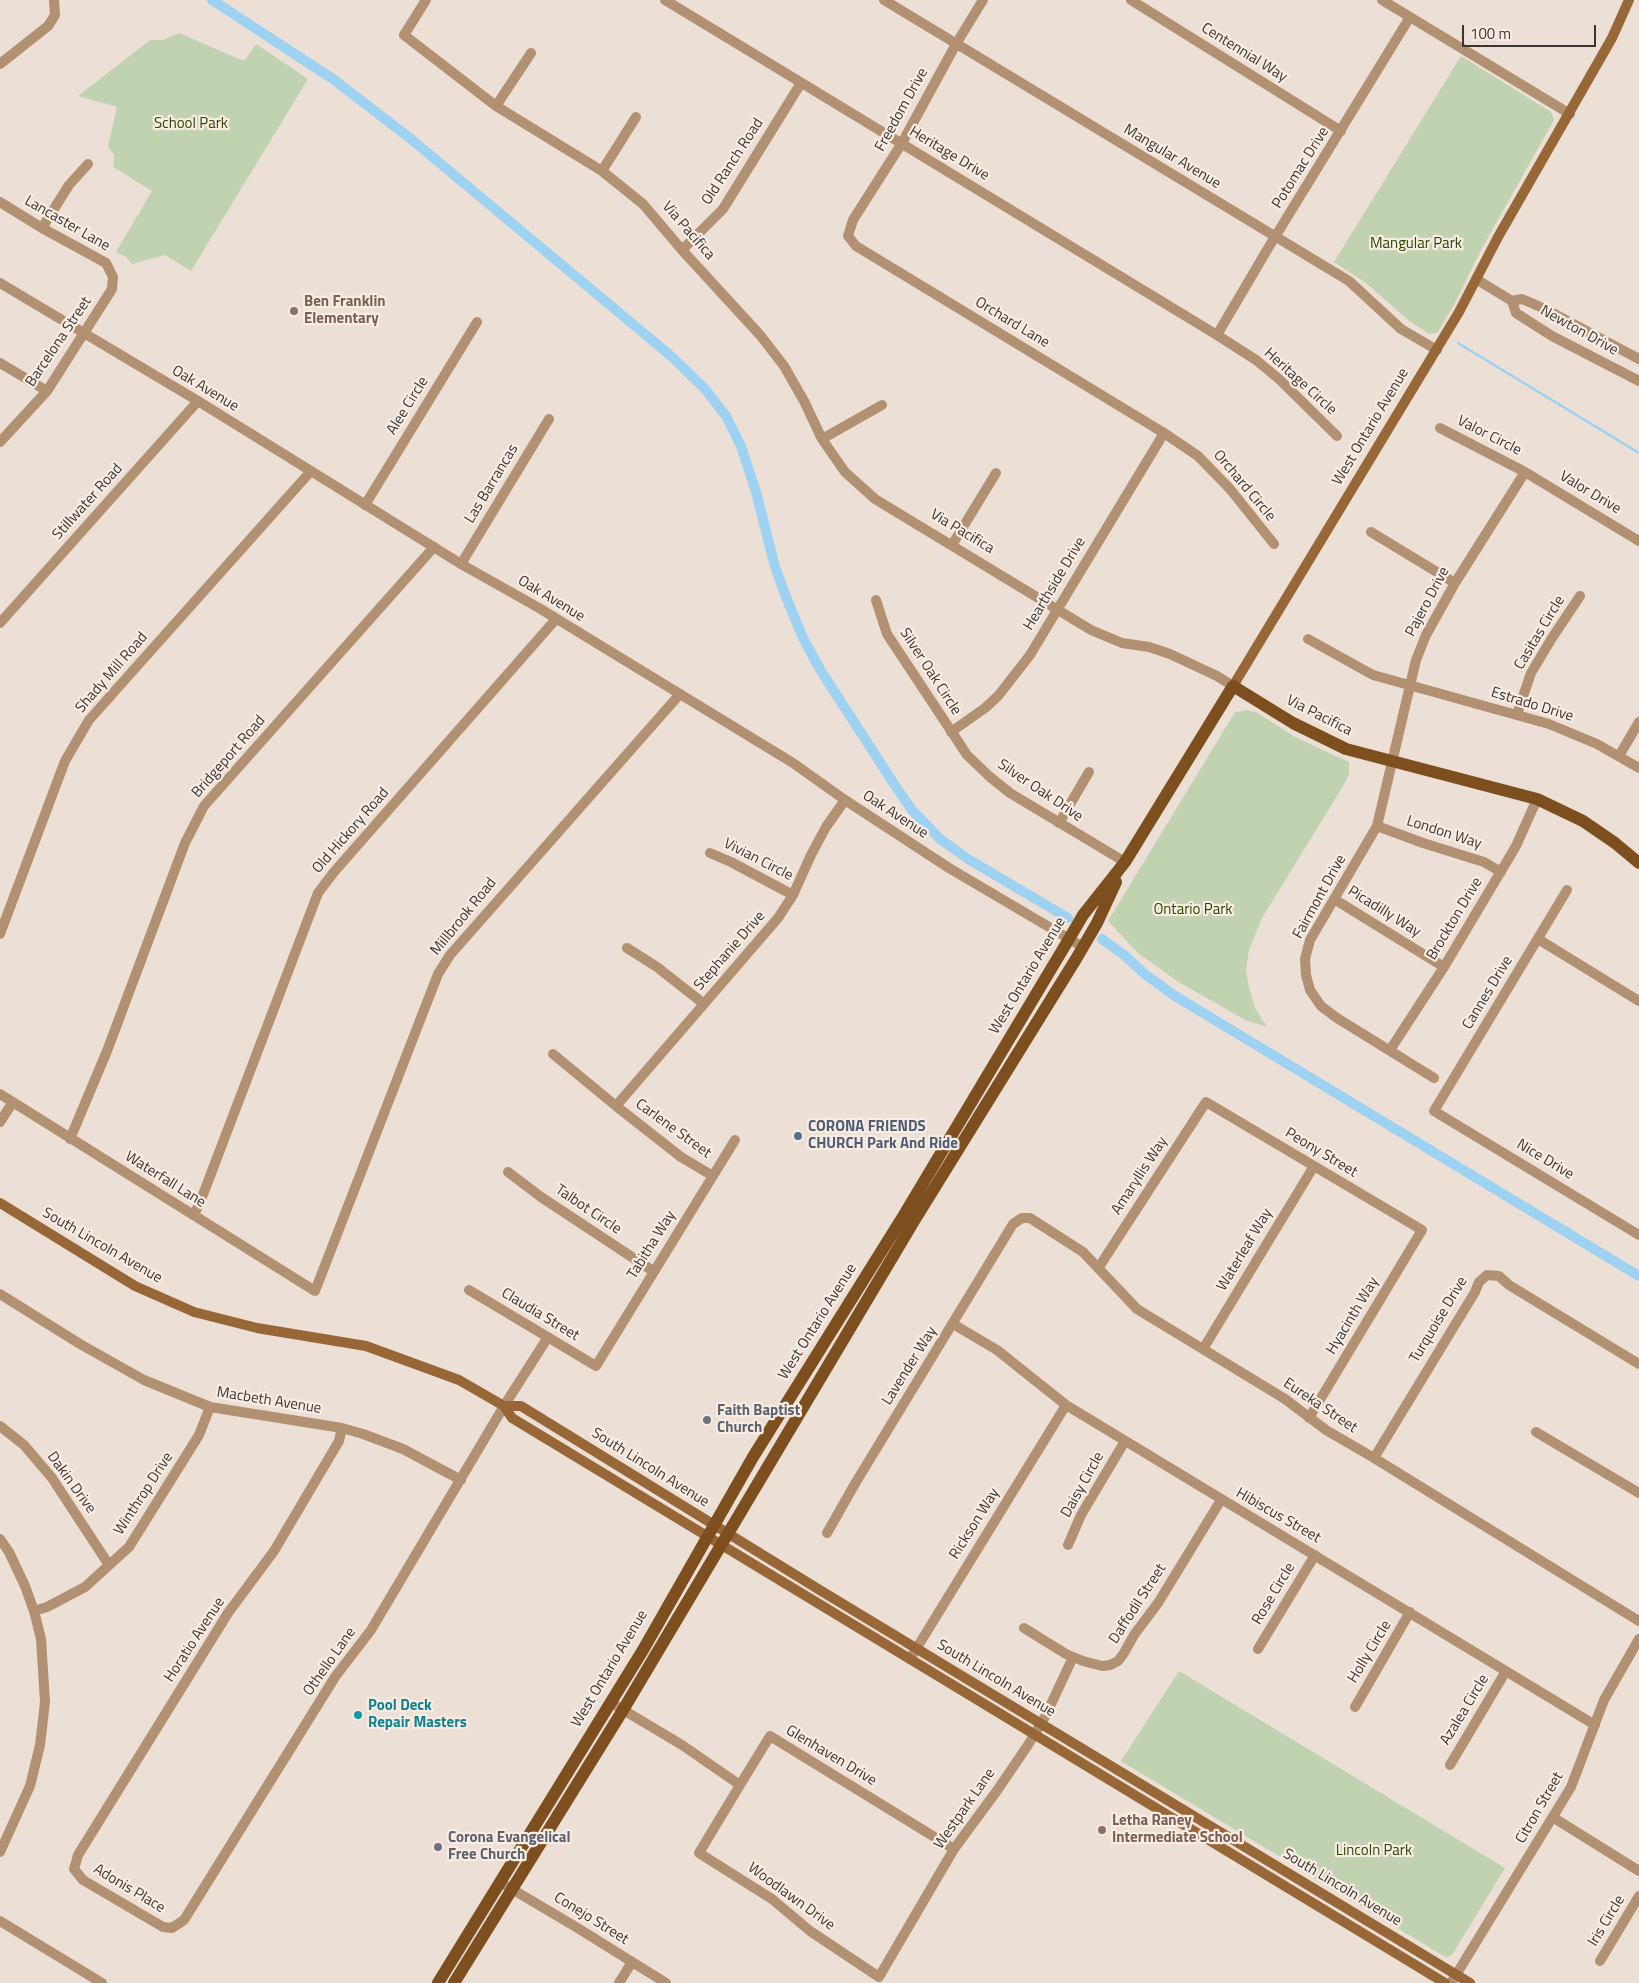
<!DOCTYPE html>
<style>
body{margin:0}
#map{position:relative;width:1639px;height:1983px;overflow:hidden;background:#ecdfd5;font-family:"Titillium Web",sans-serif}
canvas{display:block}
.scale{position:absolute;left:1462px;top:25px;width:134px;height:22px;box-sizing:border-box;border:2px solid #3b3633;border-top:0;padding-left:6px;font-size:15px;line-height:18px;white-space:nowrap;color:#3b3633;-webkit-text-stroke:4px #f9ece2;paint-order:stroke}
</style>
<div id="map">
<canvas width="1639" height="1983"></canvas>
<div class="scale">100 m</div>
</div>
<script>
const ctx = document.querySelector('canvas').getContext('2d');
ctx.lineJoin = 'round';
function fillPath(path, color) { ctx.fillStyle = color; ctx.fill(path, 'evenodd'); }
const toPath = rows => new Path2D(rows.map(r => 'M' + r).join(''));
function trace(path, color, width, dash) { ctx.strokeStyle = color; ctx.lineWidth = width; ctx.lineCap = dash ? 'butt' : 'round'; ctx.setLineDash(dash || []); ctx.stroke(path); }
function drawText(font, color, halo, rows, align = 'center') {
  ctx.font = font + ' "Titillium Web",sans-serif'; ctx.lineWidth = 4.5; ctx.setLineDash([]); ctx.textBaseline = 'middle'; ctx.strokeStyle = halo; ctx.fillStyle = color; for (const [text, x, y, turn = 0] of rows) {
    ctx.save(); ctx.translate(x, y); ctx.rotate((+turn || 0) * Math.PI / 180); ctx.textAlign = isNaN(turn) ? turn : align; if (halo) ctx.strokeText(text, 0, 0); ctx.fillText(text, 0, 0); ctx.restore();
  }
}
const green = toPath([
 [179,33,239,59,245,60,256,44,308,79,191,271,165,255,132,264,126,257,116,252,152,191,113,167,114,163,114,155,108,146,117,107,78,96,150,40,163,40],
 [1461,56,1551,112,1554,120,1481,250,1454,305,1439,330,1437,333,1429,334,1408,320,1366,283,1334,262],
 [1248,710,1256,712,1295,737,1349,762,1349,774,1343,786,1262,918,1249,950,1246,970,1249,988,1255,1008,1267,1027,1245,1020,1177,981,1138,953,1108,921,1235,712],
 [1179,1671,1505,1868,1452,1955,1447,1957,1442,1955,1306,1873,1280,1856,1277,1855,1121,1761]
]);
const stream = toPath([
 [1458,343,1639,453]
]);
const canal = toPath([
 [212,0,333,79,411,139,671,356,705,389,726,416,741,446,756,492,775,567,788,602,803,638,821,671,896,787,912,810,940,839,968,859,1068,918],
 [1102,939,1124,955,1146,975,1175,996,1639,1276]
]);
const minor = toPath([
 [426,0,404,35,496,106,602,171,643,204,682,250,760,335,784,366,804,401,822,439,845,472,875,499,1091,630,1122,643,1149,647,1170,654,1217,676,1233,686],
 [665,0,1217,335,1256,360,1279,379,1337,436],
 [983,0,956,44,902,143,853,220,848,236,856,246,1164,433,1198,456,1230,489,1274,544],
 [1131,0,1341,131],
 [1382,0,1570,114],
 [0,64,48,26,55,15,54,0],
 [496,106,531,53],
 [602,171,636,117],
 [0,202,42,228,106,263,113,277,112,289,47,391,0,442],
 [42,228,69,185,88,164],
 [682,250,723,209,801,83],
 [1476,279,1512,301,1516,313,1552,336,1639,381],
 [1512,301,1522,299,1543,308,1639,359],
 [1217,335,1267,250,1410,17],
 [0,363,47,391],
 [1440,428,1525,472,1639,541],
 [822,439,882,405],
 [365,505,477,322],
 [1371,532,1455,583],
 [952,545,996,473],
 [461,564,549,419],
 [876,600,887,634,967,755,990,777,1010,793,1125,862],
 [0,623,198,401],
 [1308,639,1373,675,1549,724,1597,744,1639,768],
 [1517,714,1531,673,1552,638,1580,596],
 [951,732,985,708,998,696,1030,655,1164,433],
 [1619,756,1639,722],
 [1059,823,1089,772],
 [1377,826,1423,843,1484,862,1501,872],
 [710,853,731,862,793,895],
 [1567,890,1434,1111,1639,1235],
 [1334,899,1444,967],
 [0,934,65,761,89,720,311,471],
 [1538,939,1639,1001],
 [627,948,657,967,704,1004],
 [1390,1050,1444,967,1516,846,1537,799],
 [553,1054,616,1106,681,1157,713,1176],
 [1434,1078,1337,1018,1321,1006,1310,990,1306,975,1305,959,1310,940,1377,826,1416,660,1426,635,1455,583,1525,472],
 [0,1094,315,1291,438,974,450,955,680,694],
 [616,1106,778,918,793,895,811,855,826,827,845,800],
 [0,1122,13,1102],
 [70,1139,107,1051,185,843,204,806,434,547],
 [508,1172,541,1197,653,1271],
 [194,1214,199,1205,318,893,334,872,556,619],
 [1099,1267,1206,1102,1422,1230,1309,1418],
 [469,1290,596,1366,735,1140],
 [0,1294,80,1344,144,1380,210,1407,342,1428,363,1434,403,1449,461,1480],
 [953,1324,997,1350,1066,1405,1595,1725],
 [1203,1349,1314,1166],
 [0,1426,24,1445,52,1478,109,1565],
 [342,1428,339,1441,274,1551,228,1613,78,1855,74,1869,83,1880,163,1927,172,1928,184,1920,335,1677,371,1630,504,1406,548,1337],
 [1536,1432,1639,1493],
 [1374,1458,1475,1292,1479,1282,1487,1275,1499,1276,1509,1285,1639,1364],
 [827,1533,856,1482,1013,1224,1022,1218,1030,1218,1083,1252,1137,1309,1285,1399,1326,1430,1374,1458,1639,1621],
 [1068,1545,1081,1515,1125,1441],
 [34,1611,47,1607,85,1587,129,1547,199,1435,210,1407],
 [1024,1628,1066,1654,1083,1661,1102,1666,1110,1665,1118,1661,1124,1653,1134,1635,1158,1603,1221,1500],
 [1258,1649,1315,1555],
 [910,1659,1066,1405],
 [610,1702,682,1745,740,1785,770,1736,954,1849],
 [1355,1707,1410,1612],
 [1450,1765,1506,1671],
 [740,1785,699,1853,772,1899,810,1931,879,1977,954,1849,996,1792,1028,1745,1046,1715,1073,1657],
 [1554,1818,1639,1871],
 [500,1882,576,1927,666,1983],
 [0,1921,102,1983],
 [1600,1961,1639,1896],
 [619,1983,632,1962],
 [1451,1983,1571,1787,1604,1700,1639,1639]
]);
const tertiary = toPath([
 [884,0,1349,281,1401,329,1437,350],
 [0,283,198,401,461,564,539,608,793,763,845,800,949,868,1083,947],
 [0,1539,9,1552,25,1586,34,1611,41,1639,45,1702,40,1745,30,1786,0,1852]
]);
const secondary = toPath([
 [1233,686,1459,312,1498,237,1612,38,1629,0],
 [0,1203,135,1286,194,1312,257,1328,366,1346,459,1380,504,1406,512,1418,1445,1983],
 [504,1406,521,1406,823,1592,1470,1983]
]);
const primary = toPath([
 [438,1983,643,1650,753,1457,904,1215,1069,939,1083,915,1125,862,1233,686,1293,723,1346,749,1537,799,1583,821,1615,843,1639,863],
 [454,1983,623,1710,914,1221,1076,959,1097,923,1116,882]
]);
const markers = [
 [294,311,5,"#8d6e63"],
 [798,1136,5,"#5c6f8a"],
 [707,1420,5,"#6b7280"],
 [358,1715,5,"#0f9aa8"],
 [1102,1830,5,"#8d6e63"],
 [438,1847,5,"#6b7280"]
];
const streetNames = [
 ["Centennial Way",1244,53,32],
 ["Freedom Drive",902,110,-61],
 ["Heritage Drive",949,154,31],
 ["Mangular Avenue",1172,157,31],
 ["Old Ranch Road",733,162,-57],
 ["Potomac Drive",1301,168,-58],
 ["Lancaster Lane",67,224,30],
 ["Via Pacifica",688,231,49],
 ["Orchard Lane",1012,323,31],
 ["Newton Drive",1579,331,29],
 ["Barcelona Street",59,342,-56],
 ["Heritage Circle",1300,382,42],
 ["Oak Avenue",205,389,31],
 ["Alee Circle",408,406,-58],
 ["West Ontario Avenue",1371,427,-59],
 ["Valor Circle",1489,436,27],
 ["Las Barrancas",492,484,-59],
 ["Orchard Circle",1244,486,50],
 ["Valor Drive",1590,493,31],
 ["Stillwater Road",88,502,-48],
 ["Via Pacifica",962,532,31],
 ["Hearthside Drive",1055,584,-59],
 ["Oak Avenue",551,599,31],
 ["Pajero Drive",1428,602,-62],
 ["Casitas Circle",1540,633,-59],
 ["Silver Oak Circle",930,672,57],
 ["Shady Mill Road",112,673,-49],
 ["Estrado Drive",1532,705,17],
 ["Via Pacifica",1319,716,27],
 ["Bridgeport Road",229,757,-49],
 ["Silver Oak Drive",1040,791,34],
 ["Oak Avenue",895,815,33],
 ["Old Hickory Road",351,831,-49],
 ["London Way",1444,833,18],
 ["Vivian Circle",758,860,27],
 ["Fairmont Drive",1320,897,-61],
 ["Picadilly Way",1384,912,32],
 ["Millbrook Road",464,917,-51],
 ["Brockton Drive",1455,919,-59],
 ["Stephanie Drive",730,951,-49],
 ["West Ontario Avenue",1028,976,-59],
 ["Cannes Drive",1488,993,-59],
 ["Carlene Street",673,1129,36],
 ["Peony Street",1321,1153,31],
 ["Nice Drive",1545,1160,31],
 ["Amaryllis Way",1140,1176,-57],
 ["Waterfall Lane",165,1180,32],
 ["Talbot Circle",588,1210,34],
 ["Tabitha Way",652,1245,-58],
 ["South Lincoln Avenue",102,1246,30],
 ["Waterleaf Way",1245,1250,-59],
 ["Claudia Street",540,1315,31],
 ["Hyacinth Way",1353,1316,-59],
 ["Turquoise Drive",1439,1320,-59],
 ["West Ontario Avenue",818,1322,-58],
 ["Lavender Way",910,1366,-58],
 ["Macbeth Avenue",269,1401,9],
 ["Eureka Street",1320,1406,34],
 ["South Lincoln Avenue",650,1468,32],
 ["Dakin Drive",71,1483,54],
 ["Daisy Circle",1083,1485,-61],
 ["Winthrop Drive",144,1494,-57],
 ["Hibiscus Street",1278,1516,30],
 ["Rickson Way",975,1524,-58],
 ["Rose Circle",1274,1594,-59],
 ["Daffodil Street",1138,1604,-57],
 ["Horatio Avenue",195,1640,-57],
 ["Holly Circle",1370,1652,-59],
 ["Othello Lane",330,1662,-55],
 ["West Ontario Avenue",610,1669,-59],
 ["South Lincoln Avenue",996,1679,31],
 ["Azalea Circle",1465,1710,-59],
 ["Glenhaven Drive",831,1756,31],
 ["Citron Street",1540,1808,-60],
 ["Westpark Lane",965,1809,-55],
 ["South Lincoln Avenue",1342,1888,31],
 ["Adonis Place",129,1889,31],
 ["Woodlawn Drive",791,1897,36],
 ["Conejo Street",591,1919,32],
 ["Iris Circle",1607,1921,-59]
];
const parkNames = [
 ["School Park",191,124],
 ["Mangular Park",1416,244],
 ["Ontario Park",1193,910],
 ["Lincoln Park",1374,1851]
];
const educationNames = [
 ["Ben Franklin",304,302],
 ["Elementary",304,319],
 ["Letha Raney",1112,1821],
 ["Intermediate School",1112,1838]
];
const serviceNames = [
 ["CORONA FRIENDS",808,1127],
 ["CHURCH Park And Ride",808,1144]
];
const worshipNames = [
 ["Faith Baptist",717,1411],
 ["Church",717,1428],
 ["Corona Evangelical",448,1838],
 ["Free Church",448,1855]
];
const cultureNames = [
 ["Pool Deck",368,1706],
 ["Repair Masters",368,1723]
];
fillPath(green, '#c1d2b1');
trace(stream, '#9ed2f3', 2.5);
trace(canal, '#9ed2f3', 10);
trace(minor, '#b29072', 10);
trace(tertiary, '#b29072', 10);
trace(secondary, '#986738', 10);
trace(primary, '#7d4e1e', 12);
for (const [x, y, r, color] of markers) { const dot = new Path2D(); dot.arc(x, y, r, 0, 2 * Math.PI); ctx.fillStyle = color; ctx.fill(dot); trace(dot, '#f9ece2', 2); }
drawText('15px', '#3b3633', '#f9ece2', streetNames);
drawText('15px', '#2b4800', '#f9ece2', parkNames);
drawText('bold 15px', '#785e54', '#f9ece2', educationNames, 'left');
drawText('bold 15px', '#4e5e75', '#f9ece2', serviceNames, 'left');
drawText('bold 15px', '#5b616d', '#f9ece2', worshipNames, 'left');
drawText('bold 15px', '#0d838f', '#f9ece2', cultureNames, 'left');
</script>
